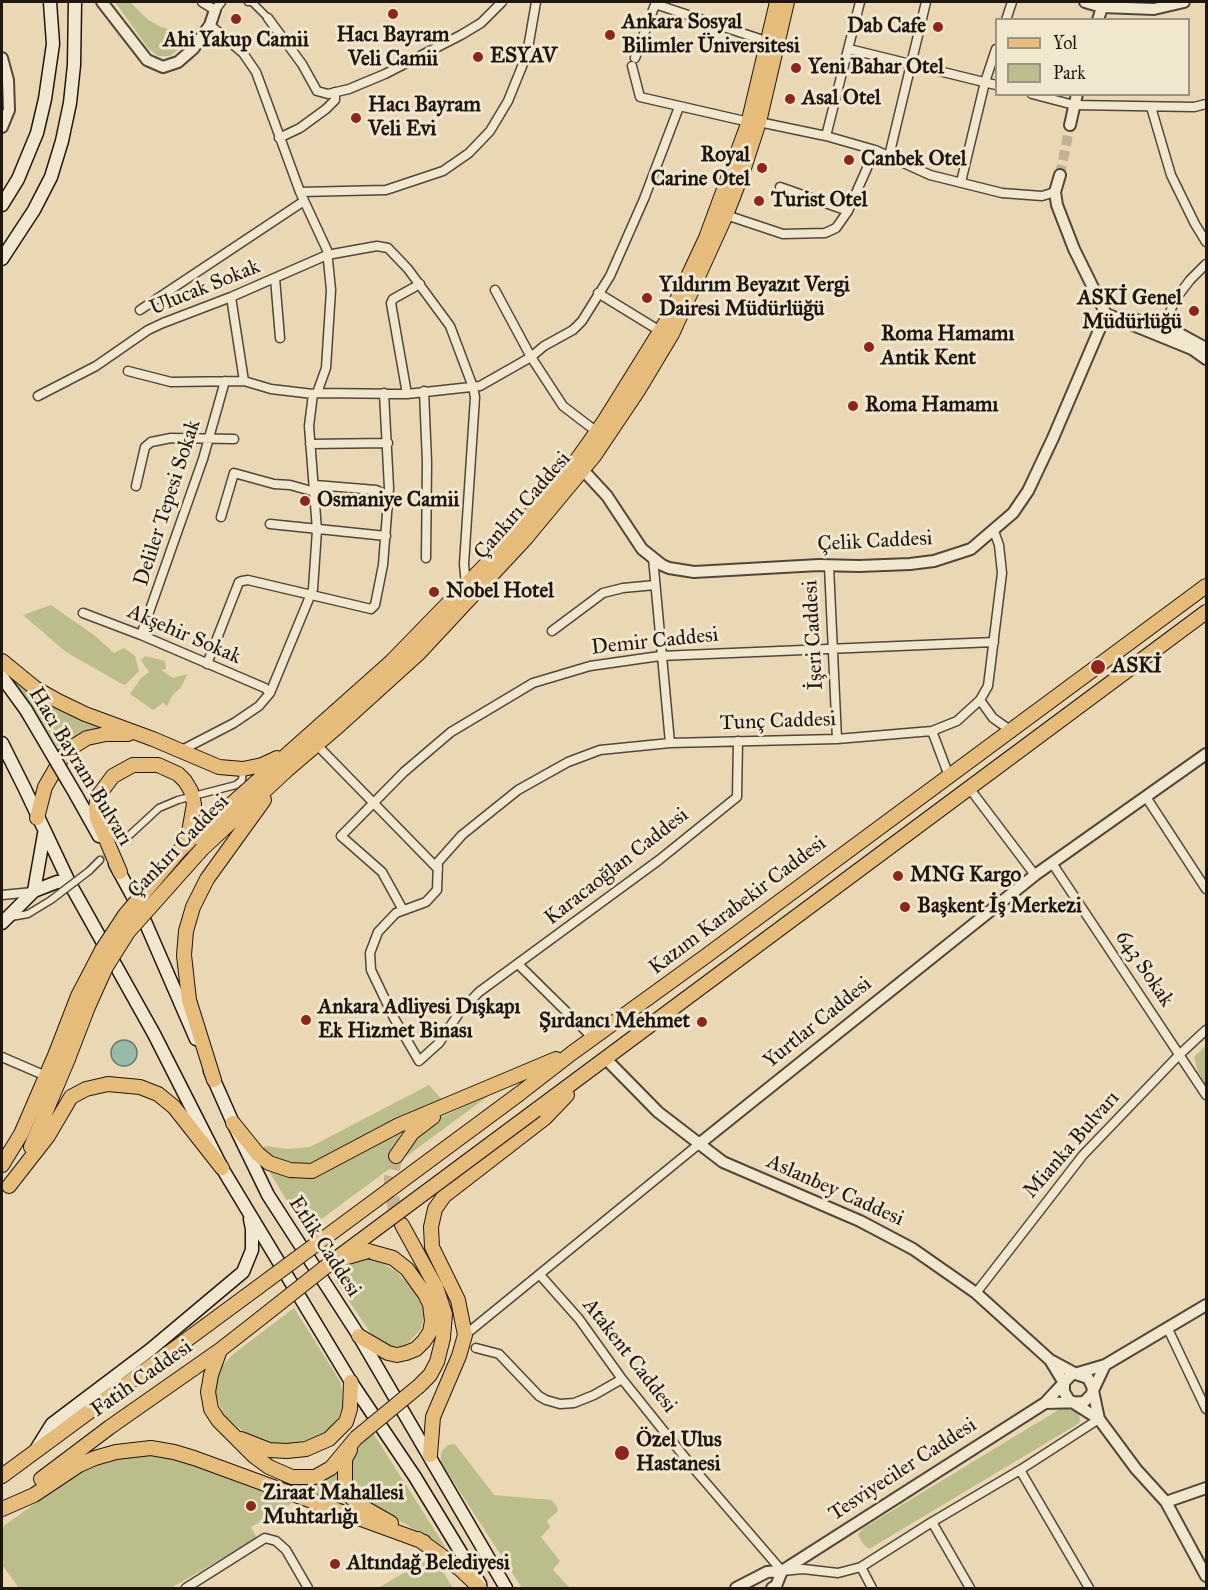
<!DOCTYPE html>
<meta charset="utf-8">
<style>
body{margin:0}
#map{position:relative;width:1208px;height:1590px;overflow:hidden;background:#ead8b4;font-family:"IM FELL Great Primer",serif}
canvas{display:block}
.frame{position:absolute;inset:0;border:3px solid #201610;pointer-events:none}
.legend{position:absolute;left:995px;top:18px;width:195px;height:78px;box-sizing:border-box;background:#f1e6ce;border:2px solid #9d9382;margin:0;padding:8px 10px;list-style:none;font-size:18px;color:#201610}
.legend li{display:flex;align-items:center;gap:12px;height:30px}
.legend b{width:30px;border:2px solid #9d9382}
</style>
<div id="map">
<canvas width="1208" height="1590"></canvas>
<div class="frame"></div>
<ul class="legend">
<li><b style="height:8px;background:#e5bc7a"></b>Yol</li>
<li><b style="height:16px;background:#bbbd8a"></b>Park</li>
</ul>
</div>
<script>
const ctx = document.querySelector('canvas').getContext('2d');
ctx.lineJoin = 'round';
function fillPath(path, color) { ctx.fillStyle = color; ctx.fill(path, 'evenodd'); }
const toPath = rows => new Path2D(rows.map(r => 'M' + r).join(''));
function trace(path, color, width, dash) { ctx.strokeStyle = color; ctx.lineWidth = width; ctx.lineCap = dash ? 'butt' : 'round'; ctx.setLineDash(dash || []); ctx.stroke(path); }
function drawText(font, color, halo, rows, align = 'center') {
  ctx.font = font + ' "IM FELL Great Primer",serif'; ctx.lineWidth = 6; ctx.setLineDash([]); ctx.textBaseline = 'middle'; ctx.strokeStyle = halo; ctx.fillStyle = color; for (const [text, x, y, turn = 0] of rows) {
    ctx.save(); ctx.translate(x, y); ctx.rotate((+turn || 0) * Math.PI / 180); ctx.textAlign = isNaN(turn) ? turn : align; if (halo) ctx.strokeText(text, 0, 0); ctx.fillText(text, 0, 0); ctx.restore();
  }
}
const green = toPath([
 [115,2,130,2,147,19,161,27,183,33,188,37,189,41,170,56,158,56,148,48],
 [51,605,94,635,114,653,124,648,135,656,139,671,125,685,122,684,66,652,23,615],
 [145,656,165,661,166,669,161,670,173,678,187,674,182,686,172,696,167,706,163,703,153,710,130,694,141,678,149,672,141,660],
 [5,671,103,726,80,737,60,750],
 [1206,1045,1206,1085,1198,1072,1194,1057],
 [429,1085,443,1101,322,1159,302,1165,287,1163,272,1157,263,1148,265,1146,288,1149,310,1147],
 [491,1094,305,1231,269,1171,284,1175,410,1125,400,1135,389,1153,402,1158,418,1136,437,1119],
 [364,1258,379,1261,397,1272,413,1290,423,1306,424,1315,421,1329,410,1341,403,1346,388,1347,375,1340,334,1278,353,1263],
 [294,1308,340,1381,342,1389,342,1408,338,1418,330,1428,320,1436,291,1444,264,1442,248,1435,225,1417,216,1396,216,1378,220,1369,232,1355],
 [1065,1408,1076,1411,1079,1414,1080,1421,1078,1424,869,1549,863,1544,858,1535,862,1529,1060,1409],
 [373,1433,446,1548,383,1511,354,1491,349,1477,350,1461,356,1447],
 [455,1444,494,1495,551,1500,556,1505,558,1511,547,1521,550,1527,541,1537,560,1561,553,1570,570,1588,522,1588,441,1462,441,1452,448,1445],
 [138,1455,162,1456,187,1461,292,1503,251,1527,257,1538,171,1588,19,1588,2,1565,2,1527,88,1466,111,1458],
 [339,1468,343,1493,352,1509,263,1473,290,1482],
 [433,1556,453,1588,378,1588]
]);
const water = toPath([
 '111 1053a13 13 0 1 1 26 0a13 13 0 1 1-26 0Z'
]);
const pedestrianTunnel = toPath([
 [100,860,121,843]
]);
const tertiaryTunnel = toPath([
 [1060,175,1070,125]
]);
const primaryTunnel = toPath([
 [396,1156,391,1177,391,1191,395,1209,401,1223]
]);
const pedestrian = toPath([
 [248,2,252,2,268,18],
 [121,843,159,808,178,800,236,785,242,780,243,770],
 [89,871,100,860],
 [11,917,28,914,51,900]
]);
const minor = toPath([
 [202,2,215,10],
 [655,4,766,41],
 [215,10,221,2],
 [268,18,302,64,317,91,328,94,349,89,385,74,461,35,481,23,502,2],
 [1006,20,1012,2],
 [849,49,996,85],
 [635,58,656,2],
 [632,66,640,97,749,122],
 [1032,94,1074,105,1194,107,1206,104],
 [1151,107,1171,175,1195,224,1206,242],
 [759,122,826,136,875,150,930,175,1002,193,1042,196,1055,192],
 [826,136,860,2],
 [279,138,300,128,326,109,335,100,335,92],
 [889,156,926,2],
 [961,182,985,82,996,49],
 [780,187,848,211],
 [300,192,386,190,443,171,469,153,490,131,508,101,527,54,536,2],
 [726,215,783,234,825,233,836,228,848,211,875,150],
 [275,278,280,338],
 [495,290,531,357,563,406,597,432],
 [598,293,660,331],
 [231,297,244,381],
 [140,310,304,201],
 [1164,330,1174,301,1190,280,1206,264],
 [128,371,171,382,244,381,271,389,313,394],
 [424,391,427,462,426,558],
 [317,393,407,394,480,386,531,357,544,346,573,330,582,321,610,276,644,199,679,107],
 [407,394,391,303,393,299,420,284],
 [38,396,96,366,148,330,163,323,231,297,327,255,377,246,388,248,408,269,450,326,473,387,475,397,464,564,466,586],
 [310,444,388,443],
 [315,485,376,490,388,496],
 [136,486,145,447,151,442,171,438,234,439],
 [221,517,234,473,274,484,290,485,315,492],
 [270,524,386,536],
 [653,558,670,743],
 [829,566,837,739],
 [83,613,141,635,265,688,270,693],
 [552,631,603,593,623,588,655,585],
 [141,635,203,459,225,381],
 [207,664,239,582,242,581,248,580,371,609,375,605,383,565,389,488,384,393],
 [980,700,993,718,1010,730],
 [932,731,949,776],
 [738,741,737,797,659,860,479,992,459,1013,439,1043,419,1061,394,1018,371,970,370,953,378,932,396,913,426,902,437,890,438,862,462,835,518,790,568,762,600,750,670,743,837,739,932,731,957,721,980,700,988,686,1002,573,999,545,994,531],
 [317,745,438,869],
 [180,751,234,723,259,706,270,693,313,589,317,530,309,426,313,394,317,393,326,368,331,290,327,250,300,192,256,72,243,53,210,25],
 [970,789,1035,875],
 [1146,797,1206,889],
 [1052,863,1206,1095],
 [2,895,33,892],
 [403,910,382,872,341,836,404,772,451,732,533,683,590,666,660,656,994,642],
 [518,964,594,1039],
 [2,1057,46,1076],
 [540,1275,579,1319,622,1379,695,1470,782,1571,803,1569,838,1573,861,1567,932,1522,1020,1470,1099,1419],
 [976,1293,1083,1155,1179,1055,1206,1030],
 [1168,1329,1206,1409],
 [465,1335,699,1144],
 [476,1348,499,1354,539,1396,546,1400,560,1404,574,1403,594,1395,622,1379],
 [1020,1470,1089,1588],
 [932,1522,970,1588],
 [861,1567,872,1588],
 [186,1588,265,1538,276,1541,286,1550,308,1588]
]);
const tertiary = toPath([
 [102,2,147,60,163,67,178,62,193,49,210,25,215,10],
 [1085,2,1102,7,1154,9,1184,2],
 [1098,20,1102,7],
 [2,58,8,80,9,110,2,127],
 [1070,125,1077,94],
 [1060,175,1055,192,1057,205,1074,249,1106,314,1192,349,1206,359],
 [1132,319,1165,326,1206,348],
 [583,470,607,496,642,549,662,565,669,568,694,572,819,565,859,566,910,564,934,561,971,549,1013,513,1028,491,1053,438,1106,314],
 [605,1058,658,1112,723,1162,860,1221,913,1249,976,1293,1050,1360,1064,1383,1064,1392,1069,1400,1099,1419,1136,1469,1166,1502,1206,1576],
 [699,1144,1035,875,1206,754],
 [1050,1360,1076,1374,1088,1378,1092,1386,1099,1419],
 [1045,1403,1084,1402,1091,1395,1105,1365],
 [1166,1502,1206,1488],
 [736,1588,767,1572,782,1571,1045,1403,1071,1375,1105,1365,1206,1305],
 [772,1588,776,1586,782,1571]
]);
const secondary = toPath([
 [2,205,18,179,37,133,45,99,53,44,50,2],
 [2,259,34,210,51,177,62,141,70,103,74,65,75,2],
 [2,677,26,710],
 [2,743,24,787,69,882,154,1034,222,1168,351,1382,415,1477,480,1584],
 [76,795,99,836],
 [115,864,140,910,196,1039],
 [34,891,44,834],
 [2,923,34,891,57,882,69,882],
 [210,1071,233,1123,268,1195,359,1336,506,1588],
 [37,1448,52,1424,150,1350,243,1272,252,1250,252,1229,250,1219]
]);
const primary = toPath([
 [2,661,35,688,58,701,85,714,153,739,219,767,243,769,262,765,277,758],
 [37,818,45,787,63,756,74,746,87,738,106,734,128,734],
 [181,849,391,662,499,551,576,461,605,420,669,317,706,238,748,124,777,2],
 [202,849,287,770,335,729,419,653,526,538,594,456,639,389,672,334,726,215,742,174,759,122,787,2],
 [120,872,97,818,96,807,98,796,113,776,133,765,158,765,178,774,185,781,191,791,194,804,189,832,184,844],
 [214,1080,189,1000,184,955,186,931,193,907,207,879,264,800],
 [519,1094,572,1053,706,956,1206,586],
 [536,1110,1206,612],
 [233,1123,258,1154,269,1163,290,1170,312,1171,399,1125,556,1059],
 [31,1147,68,1059],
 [396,1156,412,1133,433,1117],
 [2,1165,21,1134,56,1053],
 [9,1186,48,1136,71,1097,86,1089,108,1084,140,1087,158,1094,174,1107,222,1168],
 [402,1225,436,1287,445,1314,443,1338,437,1362,430,1375,419,1386],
 [359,1336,388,1353,397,1355,406,1353,416,1349,424,1341,430,1332,432,1321,430,1304,425,1294,407,1269,393,1258,368,1251],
 [220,1350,211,1375,208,1392,211,1409,218,1420,254,1456,269,1467,292,1477,315,1477,331,1468,356,1438],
 [241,1439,269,1450,287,1451,306,1449,329,1439,346,1422,350,1409,351,1382],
 [350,1450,345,1459,345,1489,356,1503,391,1523],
 [430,1455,433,1417,459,1356,465,1335,458,1300,432,1247,431,1227,435,1209,444,1196,545,1118,567,1095],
 [2,1476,238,1302],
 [41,1479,110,1427,220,1350,261,1318],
 [2,1509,34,1495,79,1465,95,1458,116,1452,151,1448,174,1452,194,1458,424,1542],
 [418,1539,460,1569,480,1588]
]);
const pedestrianBridge = toPath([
 [51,900,89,871]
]);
const secondaryBridge = toPath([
 [26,710,76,795]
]);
const primaryBridge = toPath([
 [56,1053,78,996,102,950,125,915,181,849],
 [68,1059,88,1007,106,967,128,932,202,849],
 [344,1258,368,1251],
 [238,1302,519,1094],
 [261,1318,333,1261,536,1110],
 [356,1438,419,1386]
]);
const markers = [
 [393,14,6,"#8f2418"],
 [236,19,6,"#8f2418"],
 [938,27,6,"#8f2418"],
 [610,35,6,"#8f2418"],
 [478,57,6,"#8f2418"],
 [796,68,6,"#8f2418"],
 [790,99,6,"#8f2418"],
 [356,118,6,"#8f2418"],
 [849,160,6,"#8f2418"],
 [762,168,6,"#8f2418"],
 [759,201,6,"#8f2418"],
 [647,298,6,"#8f2418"],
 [1194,311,6,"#8f2418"],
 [869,347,6,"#8f2418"],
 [853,406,6,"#8f2418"],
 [305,501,6,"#8f2418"],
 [434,592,6,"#8f2418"],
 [1098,667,8,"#8f2418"],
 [898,876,6,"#8f2418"],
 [905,907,6,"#8f2418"],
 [306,1020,6,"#8f2418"],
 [702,1022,6,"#8f2418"],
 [622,1453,8,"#8f2418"],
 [251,1506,6,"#8f2418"],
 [335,1564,6,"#8f2418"]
];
const poiNames = [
 ["Ankara Sosyal",622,23],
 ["Bilimler Üniversitesi",622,47],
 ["Dab Cafe",926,27,"right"],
 ["Hacı Bayram",393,36,"center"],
 ["Veli Camii",393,60,"center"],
 ["Ahi Yakup Camii",236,41,"center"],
 ["ESYAV",490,57],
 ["Yeni Bahar Otel",808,68],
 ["Asal Otel",802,99],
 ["Hacı Bayram",368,106],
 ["Veli Evi",368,130],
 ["Royal",750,156,"right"],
 ["Carine Otel",750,180,"right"],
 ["Canbek Otel",861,160],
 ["Turist Otel",771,201],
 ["Yıldırım Beyazıt Vergi",659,286],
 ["Dairesi Müdürlüğü",659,310],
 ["ASKİ Genel",1182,299,"right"],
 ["Müdürlüğü",1182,323,"right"],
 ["Roma Hamamı",881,335],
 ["Antik Kent",881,359],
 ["Roma Hamamı",865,406],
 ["Osmaniye Camii",317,501],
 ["Nobel Hotel",446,592],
 ["ASKİ",1112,667],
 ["MNG Kargo",910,876],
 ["Başkent İş Merkezi",917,907],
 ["Ankara Adliyesi Dışkapı",318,1008],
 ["Ek Hizmet Binası",318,1032],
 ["Şırdancı Mehmet",690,1022,"right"],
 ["Özel Ulus",636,1441],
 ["Hastanesi",636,1465],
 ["Ziraat Mahallesi",263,1494],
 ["Muhtarlığı",263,1518],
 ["Altındağ Belediyesi",347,1564]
];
const streetNames = [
 ["Ulucak Sokak",205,288,-22],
 ["Deliler Tepesi Sokak",168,503,-72],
 ["Çankırı Caddesi",523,506,-49],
 ["Çelik Caddesi",875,542,-3],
 ["Akşehir Sokak",184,635,23],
 ["İşeri Caddesi",814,635,-93],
 ["Demir Caddesi",655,642,-6],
 ["Tunç Caddesi",778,722,-2],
 ["Hacı Bayram Bulvarı",80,767,59],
 ["Çankırı Caddesi",179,847,-46],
 ["Karacaoğlan Caddesi",617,867,-38],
 ["Kazım Karabekir Caddesi",738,906,-37],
 ["643 Sokak",1144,969,56],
 ["Yurtlar Caddesi",818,1023,-39],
 ["Mianka Bulvarı",1072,1145,-49],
 ["Aslanbey Caddesi",835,1191,24],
 ["Etlik Caddesi",324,1247,57],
 ["Atakent Caddesi",629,1356,52],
 ["Fatih Caddesi",142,1379,-35],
 ["Tesviyeciler Caddesi",903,1470,-33]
];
fillPath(green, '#bbbd8a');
fillPath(water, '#98baad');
trace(water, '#68786e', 1.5);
trace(pedestrianTunnel, '#c2b193', 6, [6, 3]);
trace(tertiaryTunnel, '#c2b193', 10, [10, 5]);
trace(primaryTunnel, '#c2b193', 14, [14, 7]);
trace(pedestrian, '#524639', 9);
trace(minor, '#524639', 11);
trace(tertiary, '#524639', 14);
trace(secondary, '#201610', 15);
trace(primary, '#201610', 16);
trace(pedestrian, '#f1e6ce', 6);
trace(minor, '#f1e6ce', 8);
trace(tertiary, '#f1e6ce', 10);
trace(secondary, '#f1e6ce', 12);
trace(primary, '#e5bc7a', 14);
trace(pedestrianBridge, '#524639', 9, []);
trace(secondaryBridge, '#201610', 15, []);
trace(primaryBridge, '#201610', 16, []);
trace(pedestrianBridge, '#f1e6ce', 6);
trace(secondaryBridge, '#f1e6ce', 12);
trace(primaryBridge, '#e5bc7a', 14);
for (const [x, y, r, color] of markers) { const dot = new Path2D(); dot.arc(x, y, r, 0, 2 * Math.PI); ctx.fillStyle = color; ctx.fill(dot); trace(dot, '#f1e6ce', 2); }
drawText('bold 21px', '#201610', '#f1e6ce', poiNames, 'left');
drawText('21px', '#201610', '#f1e6ce', streetNames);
</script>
